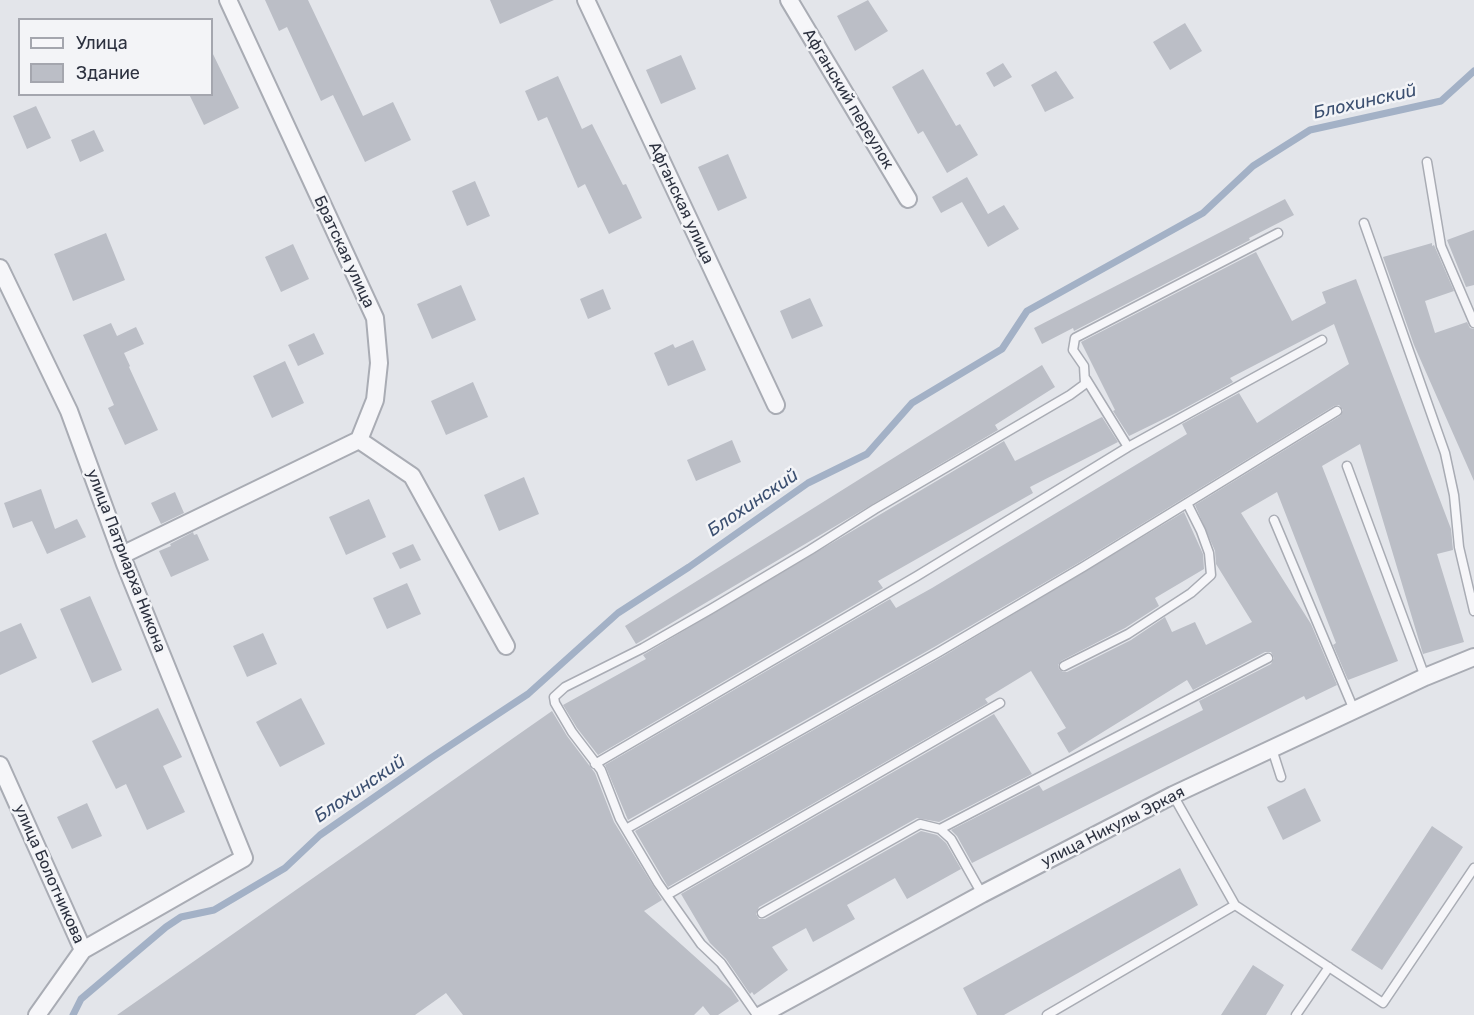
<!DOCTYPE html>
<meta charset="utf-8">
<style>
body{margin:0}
#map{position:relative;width:1474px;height:1015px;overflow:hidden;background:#e3e5ea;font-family:Rubik,sans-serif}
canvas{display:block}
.legend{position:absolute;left:18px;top:18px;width:195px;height:78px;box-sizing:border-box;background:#f3f4f7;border:2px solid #a4a6ae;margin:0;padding:8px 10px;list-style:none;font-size:18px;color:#2d3240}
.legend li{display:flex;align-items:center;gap:12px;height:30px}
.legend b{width:30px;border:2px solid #a4a6ae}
</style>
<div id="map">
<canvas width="1474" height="1015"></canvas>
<ul class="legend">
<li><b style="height:8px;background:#f6f6f9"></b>Улица</li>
<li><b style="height:16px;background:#bbbec6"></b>Здание</li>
</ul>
</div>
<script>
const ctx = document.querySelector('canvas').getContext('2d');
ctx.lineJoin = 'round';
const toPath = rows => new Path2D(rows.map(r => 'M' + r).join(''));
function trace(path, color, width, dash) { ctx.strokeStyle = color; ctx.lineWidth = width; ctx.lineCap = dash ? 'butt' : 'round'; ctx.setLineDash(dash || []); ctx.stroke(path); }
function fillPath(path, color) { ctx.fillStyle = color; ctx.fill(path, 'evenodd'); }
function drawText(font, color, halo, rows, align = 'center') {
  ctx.font = font + ' Rubik,sans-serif'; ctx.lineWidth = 5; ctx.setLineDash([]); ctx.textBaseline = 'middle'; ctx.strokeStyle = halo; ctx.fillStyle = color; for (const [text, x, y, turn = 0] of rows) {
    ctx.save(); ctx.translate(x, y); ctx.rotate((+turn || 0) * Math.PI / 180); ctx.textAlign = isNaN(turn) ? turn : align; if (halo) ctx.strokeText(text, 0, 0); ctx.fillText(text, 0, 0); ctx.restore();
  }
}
const stream = toPath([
 [73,1015,81,999,166,927,181,917,214,910,285,868,320,835,431,758,528,694,618,613,689,567,808,483,867,454,912,403,1002,349,1027,311,1203,213,1253,166,1310,130,1441,101,1474,71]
]);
const building = toPath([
 [265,0,308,0,363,116,393,102,411,140,365,162,333,95,321,101,287,27,279,31],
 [490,0,554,0,500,24],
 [868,0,888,31,855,51,837,16],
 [1185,23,1202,51,1170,70,1153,42],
 [212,52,239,108,204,125,189,94,212,94],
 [681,55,696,89,661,104,646,70],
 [1003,63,1012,77,994,87,986,73],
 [923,69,956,126,960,124,978,155,947,173,923,131,918,134,892,87],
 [1056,71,1074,98,1045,112,1031,85],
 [558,76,582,129,592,124,623,185,626,184,642,218,609,234,585,184,578,188,547,117,538,121,525,91],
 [36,106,51,138,27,149,13,116],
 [94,130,104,151,80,162,71,140],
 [728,154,747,198,718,211,698,167],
 [967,177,988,214,1004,205,1019,229,988,247,962,202,941,213,932,197],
 [475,181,490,216,467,226,452,191],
 [1285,199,1294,215,1249,238,1250,240,1074,331,1073,328,1042,344,1034,328],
 [1474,230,1474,285,1466,287,1447,240],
 [106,233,125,280,73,301,54,254],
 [1432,243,1432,246,1434,245,1454,291,1425,301,1435,333,1467,322,1470,328,1474,329,1474,481,1414,345,1383,257],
 [293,244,309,279,281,292,265,257],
 [1256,252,1292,321,1326,303,1322,292,1356,279,1451,529,1453,550,1437,554,1464,642,1423,654,1360,444,1322,466,1398,661,1348,680,1333,645,1336,643,1277,492,1241,513,1311,624,1337,685,1306,700,1304,696,972,863,957,836,951,830,1039,785,1043,791,1203,710,1199,701,1271,664,1274,658,1271,652,1265,652,1193,690,1187,680,1069,753,1057,733,1066,728,1031,671,985,699,988,703,668,887,635,831,942,657,1184,512,1203,554,1204,569,1155,598,1159,606,1125,628,1061,661,1058,665,1059,669,1063,672,1067,672,1131,640,1165,617,1172,632,1195,622,1206,645,1252,622,1216,564,1215,551,1195,505,1340,416,1343,410,1339,405,1334,406,1080,562,936,646,628,820,605,765,890,599,896,608,932,588,1187,434,1182,424,1239,393,1257,423,1349,364,1334,324,1230,378,1233,382,1176,413,1129,436,1113,411,1115,410,1081,342],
 [461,285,476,320,432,339,417,304],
 [603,289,611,309,588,319,580,299],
 [810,298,823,326,792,339,780,311],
 [111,323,117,336,136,327,144,344,124,353,130,366,129,367,158,430,125,445,108,408,114,405,83,335],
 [314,333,324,354,298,366,288,345],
 [693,340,706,370,668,386,654,353,673,344,675,348],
 [285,361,304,403,272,418,253,376],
 [1042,365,1055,387,995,425,998,430,636,644,625,626],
 [473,382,488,417,446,435,431,401],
 [1102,417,1118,442,1030,487,1033,493,878,581,883,588,598,755,577,728,563,705,646,659,643,655,1004,441,1015,461],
 [732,440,741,462,696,481,687,460],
 [524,477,539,514,499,531,484,495],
 [41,489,55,529,77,519,86,537,47,554,32,521,13,528,4,503],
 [175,492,184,513,161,524,151,503],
 [369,499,386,537,346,555,329,517],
 [193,532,194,535,197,534,209,560,171,577,159,551,171,546,170,544],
 [413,544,421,560,400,569,392,553],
 [407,583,421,614,387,629,373,598],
 [90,596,122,670,92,683,60,609],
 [21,623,37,658,0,675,0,632],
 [263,633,277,664,247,677,233,646],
 [301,698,325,744,280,767,256,722],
 [158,708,182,757,163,766,185,812,147,830,126,784,116,789,92,741],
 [552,711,567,736,595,773,614,822,662,900,644,911,731,989,739,1001,718,1015,710,1015,703,1006,694,1015,463,1015,446,993,415,1015,117,1015],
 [994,714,1032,774,939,822,917,818,759,907,756,914,759,919,765,919,921,831,937,835,946,843,961,869,907,899,895,878,847,905,855,919,813,942,806,928,772,947,788,970,754,995,752,992,750,994,726,959,710,943,681,894],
 [1305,788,1321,821,1283,840,1267,807],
 [87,803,102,836,72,849,57,817],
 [1432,826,1463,847,1382,970,1351,950],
 [1180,868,1198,905,1004,1015,977,1015,963,988],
 [1253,965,1284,985,1266,1015,1221,1015]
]);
const service = toPath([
 [1427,162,1441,246,1474,323],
 [1364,223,1445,453,1454,495,1459,547,1474,611],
 [1086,379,1128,447],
 [1347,466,1425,677],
 [1274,520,1354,710],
 [1064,666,1128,634,1191,593,1211,575,1209,553,1201,531,1187,503],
 [1272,749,1281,777],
 [595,764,917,576,1128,447,1322,340],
 [626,829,939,652,1083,567,1337,411],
 [940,829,1268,658],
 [667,895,1000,703],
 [1235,905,1383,1003,1474,868],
 [762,913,920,824,940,829,951,839,982,894],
 [757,1015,721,963,701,944,658,883,620,819,601,770,572,732,555,703,554,697,565,687,643,648,711,609,810,550,875,509,1070,395,1085,384,1084,366,1073,350,1075,338,1278,233],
 [1047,1015,1235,905,1173,795],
 [1296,1015,1329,967]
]);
const minor = toPath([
 [228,0,375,318,379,363,375,400,359,440,412,476,506,646],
 [586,0,776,405],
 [789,0,908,199],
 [0,268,69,411,125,564,244,858,83,950,37,1015],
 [122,555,359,440],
 [0,765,83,950],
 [761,1015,982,894,1173,795,1425,677,1474,657]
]);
const streetNames = [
 ["Афганский переулок",848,99,59],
 ["Афганская улица",681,203,65],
 ["Братская улица",344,252,65],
 ["улица Патриарха Никона",126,561,69],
 ["улица Никулы Эркая",1113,827,-27],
 ["улица Болотникова",49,874,66]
];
const waterNames = [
 ["Блохинский",1365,102,-13],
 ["Блохинский",753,503,-34],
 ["Блохинский",360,789,-34]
];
trace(stream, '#a3b1c6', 7);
fillPath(building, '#bbbec6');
trace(service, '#a9acb4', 11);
trace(minor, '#a9acb4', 20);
trace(service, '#f6f6f9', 8);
trace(minor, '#f6f6f9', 16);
drawText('16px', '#2d3240', '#f3f4f7', streetNames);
drawText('italic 18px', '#3b4f70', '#f3f4f7', waterNames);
</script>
